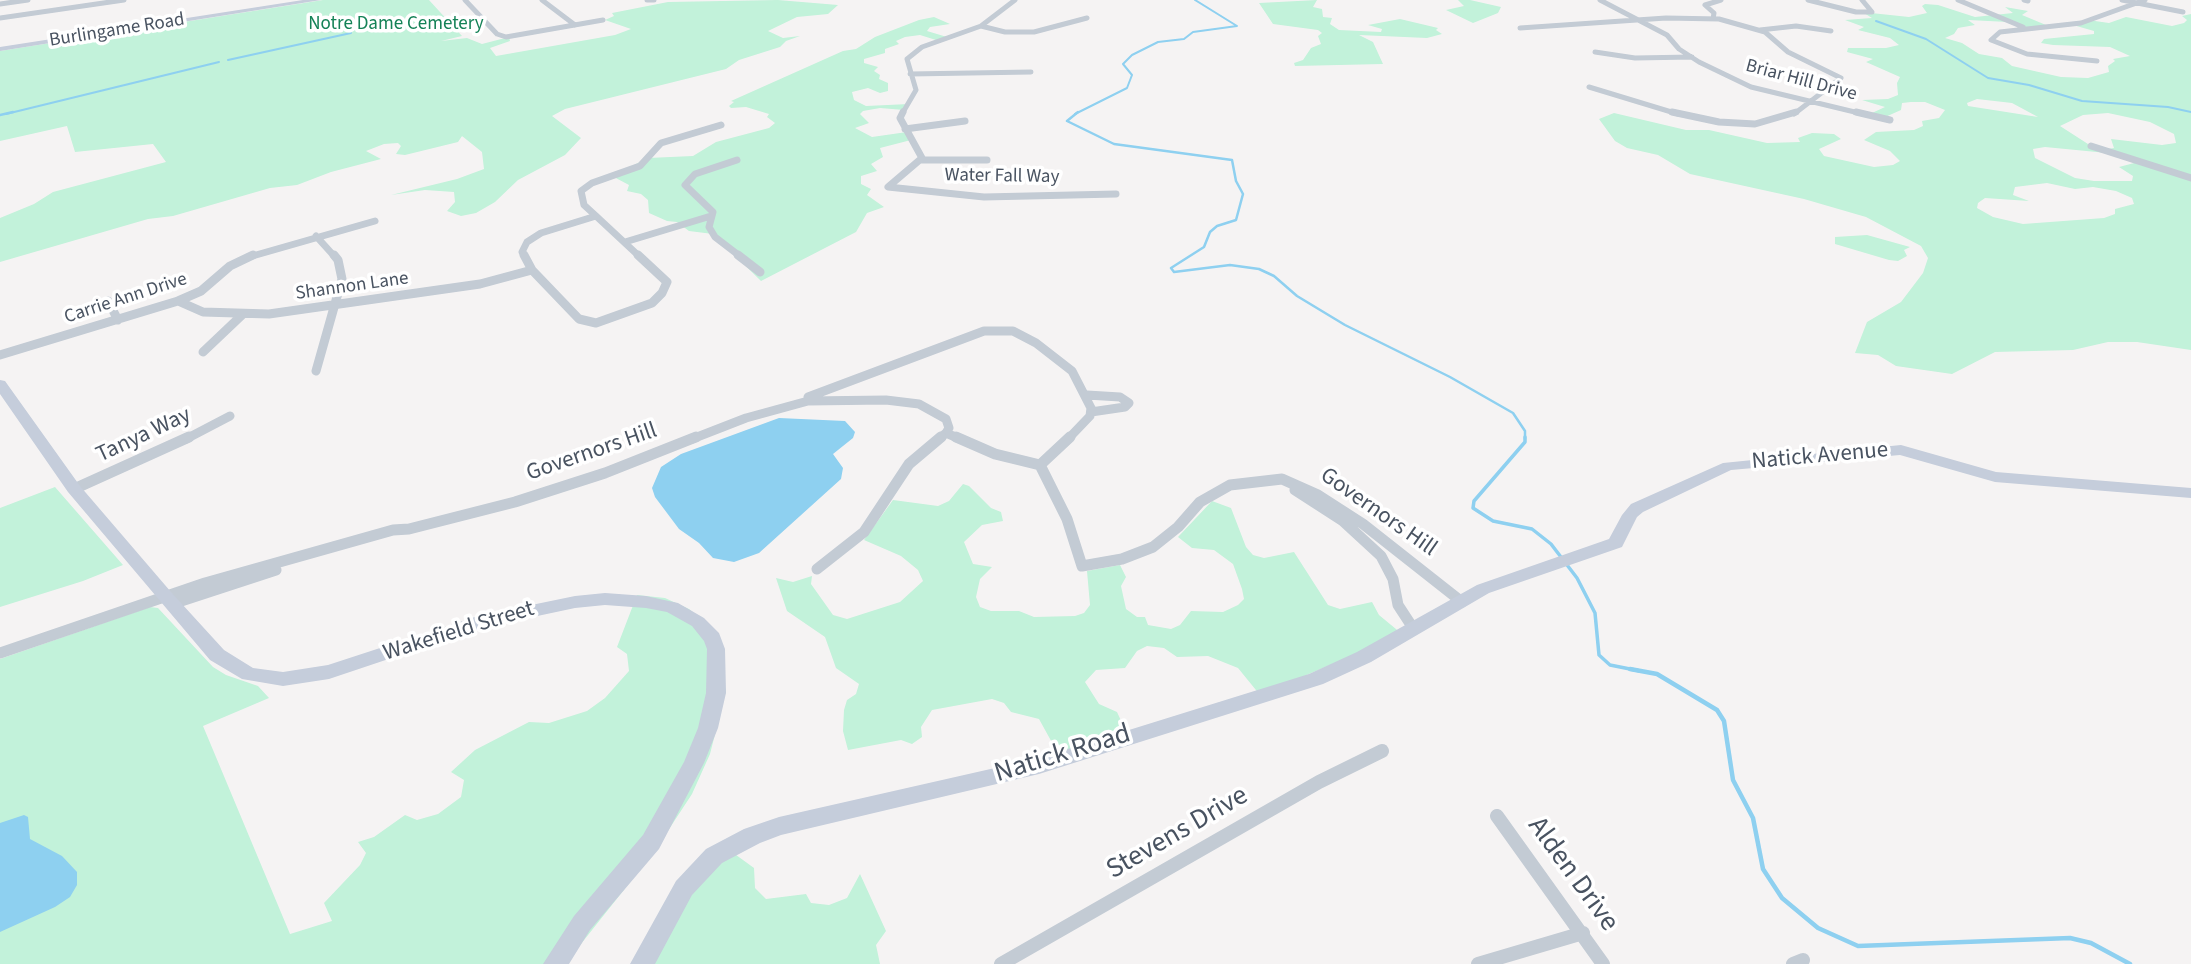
<!DOCTYPE html>
<style>
body{margin:0}
canvas{display:block;background:#f5f3f3}
</style>
<canvas width="2191" height="964"></canvas>
<script>
const ctx = document.querySelector('canvas').getContext('2d');
ctx.lineJoin = 'round';
function fillPath(path, color) { ctx.fillStyle = color; ctx.fill(path, 'evenodd'); }
const toPath = rows => new Path2D(rows.map(r => 'M' + r).join(''));
function trace(path, color, width, dash) { ctx.strokeStyle = color; ctx.lineWidth = width; ctx.lineCap = dash ? 'butt' : 'round'; ctx.setLineDash(dash || []); ctx.stroke(path); }
function drawText(font, color, halo, rows, align = 'center') {
  ctx.font = font + ' "Source Sans 3",sans-serif'; ctx.lineWidth = 7; ctx.setLineDash([]); ctx.textBaseline = 'middle'; ctx.strokeStyle = halo; ctx.fillStyle = color; for (const [text, x, y, turn = 0] of rows) {
    ctx.save(); ctx.translate(x, y); ctx.rotate((+turn || 0) * Math.PI / 180); ctx.textAlign = isNaN(turn) ? turn : align; if (halo) ctx.strokeText(text, 0, 0); ctx.fillText(text, 0, 0); ctx.restore();
  }
}
const green = toPath([
 [323,0,429,0,462,36,441,41,467,38,482,44,509,37,510,41,490,48,496,56,615,35,631,29,605,20,614,16,612,13,668,2,778,0,838,5,828,14,797,17,768,31,783,38,800,36,786,41,780,47,739,60,726,69,565,109,552,116,581,138,565,155,518,180,495,202,476,213,461,216,447,211,455,202,454,192,425,190,391,195,457,179,484,169,482,152,462,136,464,133,458,142,405,155,396,154,401,146,398,143,384,144,366,151,381,159,331,172,297,185,270,188,173,216,148,219,0,262,0,218,34,204,53,192,166,162,153,144,75,152,67,126,0,141,0,51],
 [1317,0,1313,7,1322,9,1323,17,1332,18,1330,24,1339,30,1381,32,1382,29,1368,25,1400,19,1438,28,1436,30,1442,34,1427,38,1359,35,1373,42,1383,64,1295,66,1294,63,1303,60,1311,48,1321,44,1318,36,1322,33,1318,30,1273,24,1259,3],
 [1458,0,1470,0,1501,7,1498,13,1473,23,1446,10,1464,6],
 [1925,4,1938,5,1975,17,2013,13,2005,7,2028,11,2022,15,2046,25,2028,28,2008,22,1968,20,1975,25,1958,28,1954,34,1945,38,1962,43,1979,54,2002,58,2012,66,2061,77,2088,78,2109,72,2108,66,2115,61,2113,59,2130,56,2110,47,2053,45,2041,43,2044,39,2094,34,2094,31,2073,25,2088,20,2109,23,2126,17,2172,26,2184,23,2187,20,2182,16,2191,14,2191,350,2137,342,2108,342,2073,350,1995,352,1952,374,1896,366,1878,355,1855,353,1867,322,1901,302,1923,273,1928,258,1921,246,1866,217,1804,199,1690,174,1658,155,1627,148,1615,141,1599,119,1614,113,1686,130,1709,130,1767,143,1800,142,1798,138,1812,133,1834,134,1841,139,1819,149,1824,156,1874,167,1893,165,1900,161,1890,151,1864,140,1876,132,1914,130,1923,126,1922,121,1939,118,1945,110,1925,102,1911,102,1902,103,1901,110,1883,118,1872,113,1885,107,1862,100,1888,99,1898,95,1897,83,1900,77,1866,62,1873,59,1847,52,1848,48,1886,48,1899,45,1890,38,1858,30,1864,27,1845,20,1872,18,1864,13,1871,13,1909,17,1927,13,1922,6],
 [1977,99,2012,103,2038,117,1968,106,1967,103],
 [2108,113,2150,122,2174,134,2176,143,2162,145,2111,139,2114,148,2108,149,2088,144,2060,126,2083,115],
 [2045,147,2107,153,2138,162,2119,167,2133,176,2132,181,2094,181,2075,178,2035,158,2033,149],
 [2047,183,2075,189,2093,187,2116,191,2132,198,2134,204,2115,209,2115,214,2104,218,2023,224,1993,217,1977,208,1978,203,1985,198,2029,201,2013,195,2015,187],
 [934,17,950,24,930,27,927,31,947,37,936,40,920,35,905,37,896,41,899,44,885,49,885,53,864,59,864,63,878,67,874,71,880,75,879,79,888,83,888,91,880,93,868,88,852,92,854,100,866,106,909,104,904,110,880,108,863,111,860,114,869,123,855,128,872,137,907,132,911,140,880,148,883,157,871,164,877,171,861,176,861,184,871,189,867,195,884,207,867,213,856,232,761,281,713,234,689,231,677,222,667,221,649,213,648,200,641,194,627,191,629,185,612,176,648,158,693,156,716,142,769,128,775,123,767,117,769,114,746,107,731,108,729,106,734,102,731,101,843,51,856,49,875,37,919,20],
 [1867,235,1910,247,1904,250,1907,256,1898,261,1889,260,1835,244,1835,237],
 [963,484,969,486,991,508,1001,512,1003,521,982,525,964,542,973,564,992,567,980,579,976,597,980,607,991,611,1019,611,1034,617,1075,616,1084,613,1090,605,1087,571,1120,565,1126,577,1121,586,1126,609,1137,617,1145,617,1148,625,1171,629,1180,625,1191,611,1223,612,1238,605,1244,599,1242,589,1233,564,1214,550,1192,548,1178,537,1212,501,1231,508,1246,547,1253,555,1264,558,1294,552,1328,605,1340,609,1372,602,1379,615,1402,634,1260,695,1238,668,1208,656,1177,657,1164,648,1147,646,1137,651,1125,668,1096,670,1085,682,1099,704,1117,712,1128,736,1060,757,1039,719,1011,712,1004,703,992,699,932,710,921,727,922,737,912,744,901,740,848,750,843,731,844,710,847,700,856,694,859,684,836,668,825,637,787,611,776,578,793,582,812,576,811,584,833,615,847,619,900,602,923,581,918,570,901,556,864,540,893,500,938,506,949,501],
 [55,487,123,565,83,581,0,607,0,508],
 [637,595,665,598,689,609,705,622,726,691,710,754,692,794,654,852,565,964,0,964,0,659,150,607,158,608,213,667,226,675,258,686,269,698,203,726,290,934,332,921,324,903,360,865,366,853,358,842,374,837,405,815,417,820,438,814,461,797,464,780,451,772,475,750,529,722,549,723,587,711,605,698,629,671,627,654,617,647],
 [732,852,754,868,755,888,766,899,806,894,811,903,829,905,847,898,860,874,886,931,876,945,880,964,646,964,678,902]
]);
const water = toPath([
 [779,418,845,421,855,432,853,438,833,454,843,468,841,479,759,553,734,562,713,558,699,543,679,529,655,497,652,488,661,467,681,454],
 [24,815,28,817,30,839,62,856,77,872,77,885,70,897,55,907,0,932,0,823]
]);
const streamFar3 = toPath([
 [1876,21,1926,39,1988,78,2029,85,2082,101,2168,107,2191,112],
 [228,60,351,33],
 [6,114,219,62],
 [1075,114,1127,88,1132,75,1123,64,1132,55,1158,42,1184,39,1193,32,1237,26,1195,0]
]);
const streamFar2 = toPath([
 [1078,112,1067,121,1114,144,1232,160,1236,181,1243,194,1236,220,1217,226,1210,232,1204,247,1171,268,1174,272,1230,265,1259,269,1274,276,1297,296,1345,325,1450,377,1513,413,1525,431,1525,439],
 [0,115,13,112]
]);
const streamFar1 = toPath([
 [1525,437,1525,442,1474,501,1473,508,1493,521,1532,529,1551,544,1577,578,1595,613,1599,655,1610,665,1640,671]
]);
const stream = toPath([
 [1630,669,1657,674,1717,710,1724,721,1733,780,1753,818,1763,869,1782,898,1818,928,1858,946,2070,938,2091,943,2130,964]
]);
const streetFar4 = toPath([
 [465,0,497,34,506,37,603,20],
 [542,0,575,25],
 [647,0,654,0],
 [1600,0,1667,35,1679,49,1699,62,1751,87,1863,114],
 [1808,0,1856,12,1872,12,1862,0],
 [1958,0,2023,27],
 [2024,0,2028,1],
 [2122,0,2183,12],
 [0,4,28,0],
 [0,18,124,0],
 [1713,19,1714,13,1705,5,1721,0],
 [981,26,1005,32,1034,32,1087,18],
 [1520,28,1666,18,1719,19,1765,32,1788,52,1841,78,1794,114],
 [1760,30,1796,26,1831,31],
 [1595,52,1635,58,1692,57],
 [2097,61,2027,54,1991,40,2000,32,2081,23,2145,0],
 [910,74,1031,72],
 [1589,87,1678,114],
 [902,114,916,90,907,59,922,47,981,26,1015,0]
]);
const streetFar3 = toPath([
 [903,112,900,118,922,158,888,187,984,197,1116,194],
 [1672,112,1719,122,1755,124,1796,112],
 [1856,112,1890,120],
 [905,129,965,121],
 [2091,146,2191,178],
 [737,160,695,174,685,185,713,212,709,227,715,237,741,257],
 [921,160,987,160],
 [596,216,640,257],
 [596,216,584,205,581,191,592,183,640,166,661,143,721,125],
 [316,236,335,257],
 [625,242,711,216],
 [249,257,375,221],
 [525,257,522,252,527,242,541,233,596,216]
]);
const streetFar2 = toPath([
 [524,255,532,270,579,319,596,323,652,303,662,293,667,282,638,255],
 [738,255,760,272],
 [108,301,118,320],
 [178,301,203,312,269,314,480,284,532,270],
 [203,352,242,315],
 [0,355,178,301,201,291,230,266,253,255],
 [316,371,342,279,338,260,334,255],
 [1087,395,1120,397,1129,403,1125,407,1091,412],
 [808,397,984,331,1013,331,1036,343,1072,371,1091,408,1090,416,1068,439],
 [186,439,230,416],
 [692,439,746,418,808,401,886,400,919,404,946,419,949,428,946,433,960,439],
 [939,439,946,433]
]);
const streetFar1 = toPath([
 [956,437,995,454,1040,465],
 [1040,465,1070,437],
 [1040,465,1067,519,1082,566,1122,559,1153,547,1178,527,1200,502,1230,485,1282,479,1318,495,1363,524,1462,602],
 [74,489,189,437],
 [1295,490,1343,521,1381,556,1393,579,1398,605,1413,628],
 [817,569,864,532,909,464,941,437],
 [172,604,276,570],
 [0,653,205,583,393,530,409,529,515,502,605,473,696,437]
]);
const street = toPath([
 [1497,816,1603,964],
 [1001,964,1319,782,1382,751],
 [1478,964,1583,933],
 [1793,964,1803,960]
]);
const secondary = toPath([
 [303,0,321,0,0,51,0,47,303,0],
 [0,380,5,381,80,486,171,592,224,650,253,668,283,672,328,665,478,616,575,596,605,593,646,596,678,603,704,618,719,633,725,649,726,693,718,728,704,763,659,849,590,930,569,964,543,964,574,916,643,835,684,762,698,728,706,693,707,649,704,641,692,626,667,612,646,608,605,605,575,608,481,628,329,679,283,686,242,679,210,660,68,492,0,394,0,380],
 [1901,445,1996,472,2191,488,2191,498,1995,482,1900,455,1731,470,1643,512,1637,517,1622,547,1489,593,1371,662,1323,684,1039,774,781,835,760,843,722,863,692,895,655,964,630,964,676,881,706,849,744,829,779,817,1039,758,1309,674,1357,652,1477,585,1609,539,1622,515,1631,504,1723,463,1901,445]
]);
const farParknames = [
 ["Notre Dame Cemetery",396,25]
];
const farStreetnames = [
 ["Burlingame Road",117,31,-9],
 ["Briar Hill Drive",1801,81,15],
 ["Water Fall Way",1002,177,1],
 ["Shannon Lane",352,287,-8],
 ["Carrie Ann Drive",126,299,-18]
];
const streetNames = [
 ["Tanya Way",144,436,-25],
 ["Governors Hill",592,453,-19],
 ["Natick Avenue",1820,457,-5],
 ["Governors Hill",1378,513,35],
 ["Wakefield Street",459,632,-17]
];
const nearStreetnames = [
 ["Natick Road",1063,755,-17],
 ["Stevens Drive",1178,834,-30],
 ["Alden Drive",1572,875,54]
];
fillPath(green, '#c2f2da');
fillPath(water, '#8ed0f0');
trace(streamFar3, '#8ed0f0', 2);
trace(streamFar2, '#8ed0f0', 2.5);
trace(streamFar1, '#8ed0f0', 3.5);
trace(stream, '#8ed0f0', 4.5);
trace(streetFar4, '#c3cbd4', 5);
trace(streetFar3, '#c3cbd4', 7);
trace(streetFar2, '#c3cbd4', 9);
trace(streetFar1, '#c3cbd4', 11);
trace(street, '#c3cbd4', 14);
fillPath(secondary, '#c5cddb');
drawText('19px', '#158257', '#fff', farParknames);
drawText('19px', '#495361', '#fff', farStreetnames);
drawText('23px', '#495361', '#fff', streetNames);
drawText('28px', '#495361', '#fff', nearStreetnames);
</script>
